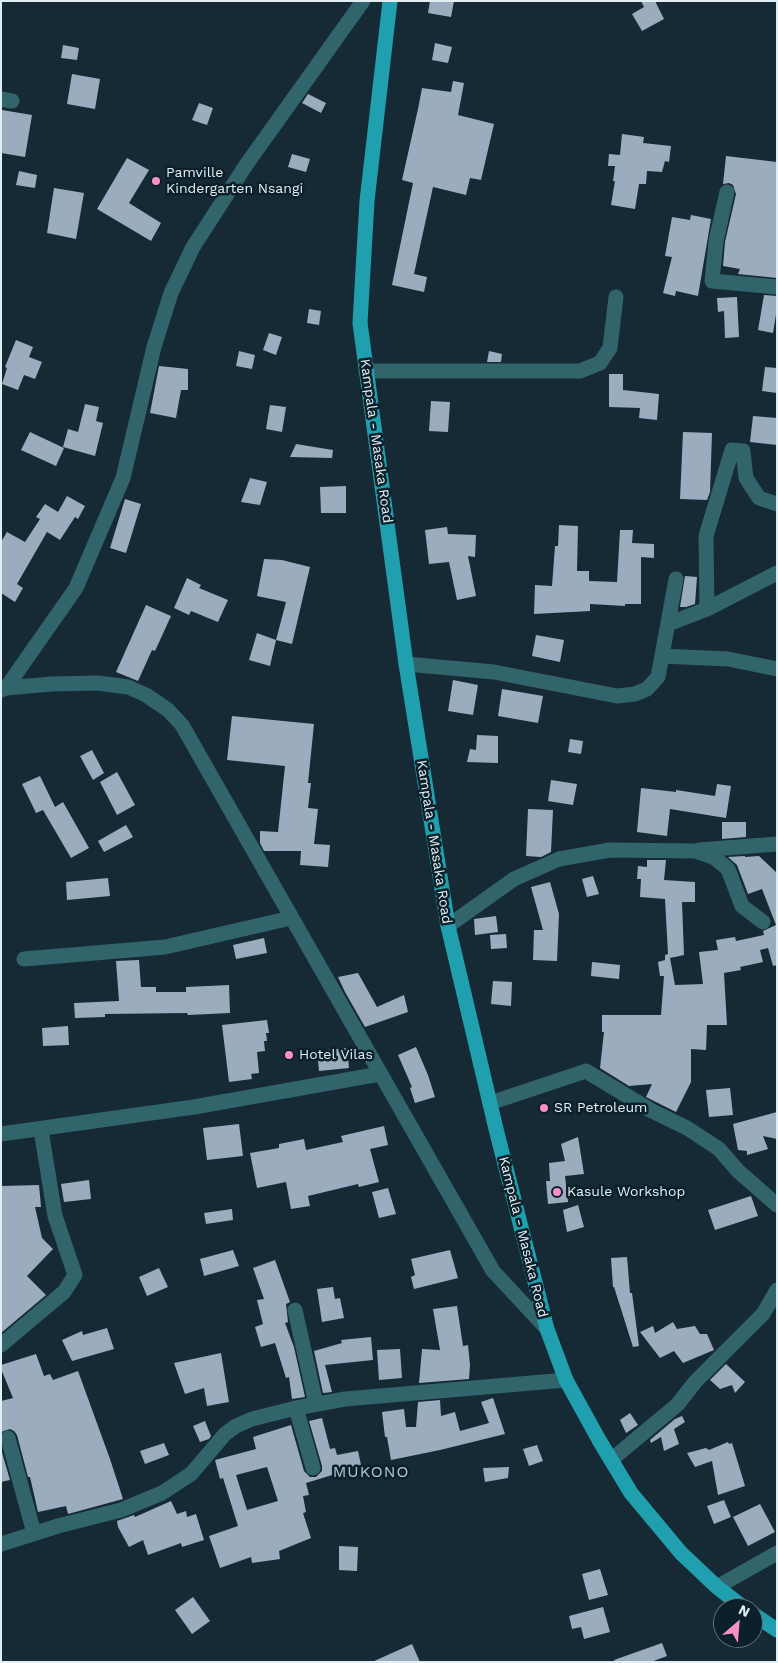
<!DOCTYPE html>
<style>
body{margin:0}
#map{position:relative;width:778px;height:1663px;overflow:hidden;background:#152a34;font-family:"Work Sans",sans-serif}
canvas{display:block}
.frame{position:absolute;inset:0;border:2px solid #e1eef4;pointer-events:none}
.north{position:absolute;left:713px;top:1598px;width:50px;height:50px;box-sizing:border-box;background:#0b202a;border:1px solid #61727b;border-radius:50%;rotate:27deg;font-size:14px;font-weight:700;line-height:20px;text-align:center;color:#e1eef4}
.north::after{content:'';display:block;margin:auto;width:18px;height:22px;background:#fa8fc8;clip-path:polygon(50% 0,100% 100%,50% 72%,0 100%)}
</style>
<div id="map">
<canvas width="778" height="1663"></canvas>
<div class="frame"></div>
<div class="north">N</div>
</div>
<script>
const ctx = document.querySelector('canvas').getContext('2d');
ctx.lineJoin = 'round';
function fillPath(path, color) { ctx.fillStyle = color; ctx.fill(path, 'evenodd'); }
const toPath = rows => new Path2D(rows.map(r => 'M' + r).join(''));
function trace(path, color, width, dash) { ctx.strokeStyle = color; ctx.lineWidth = width; ctx.lineCap = dash ? 'butt' : 'round'; ctx.setLineDash(dash || []); ctx.stroke(path); }
function drawText(font, color, halo, rows, align = 'center') {
  ctx.font = font + ' "Work Sans",sans-serif'; ctx.lineWidth = 5; ctx.setLineDash([]); ctx.textBaseline = 'middle'; ctx.strokeStyle = halo; ctx.fillStyle = color; for (const [text, x, y, turn = 0] of rows) {
    ctx.save(); ctx.translate(x, y); ctx.rotate((+turn || 0) * Math.PI / 180); ctx.textAlign = isNaN(turn) ? turn : align; if (halo) ctx.strokeText(text, 0, 0); ctx.fillText(text, 0, 0); ctx.restore();
  }
}
const building = toPath([
 [430,1,454,1,451,17,428,13],
 [641,1,655,1,664,19,642,31,632,14,644,7],
 [435,43,452,47,448,63,432,60],
 [63,45,79,48,77,60,61,58],
 [72,74,100,79,95,109,67,104],
 [453,81,464,83,458,115,494,124,481,180,470,178,466,195,433,187,414,274,427,277,424,292,392,285,413,183,402,180,418,109,422,88,451,92],
 [308,94,326,103,321,113,302,103],
 [199,103,213,108,207,125,192,120],
 [2,110,32,115,25,157,1,153],
 [622,134,644,137,643,143,671,146,669,162,665,161,662,172,647,171,646,184,639,184,635,209,611,205,615,181,613,181,615,166,608,166,609,154,620,155],
 [292,154,310,159,306,172,288,167],
 [726,156,777,162,777,278,738,274,740,269,723,266,725,242,736,194,733,185,729,183,723,184],
 [127,158,149,170,129,203,161,223,151,241,97,209],
 [19,171,37,175,35,188,16,185],
 [54,188,84,193,76,239,47,233],
 [691,215,711,219,698,296,676,291,675,296,663,293,672,257,665,256,672,217,690,220],
 [764,295,777,296,777,308,773,333,758,330],
 [737,297,739,337,725,338,724,311,718,312,717,298],
 [309,309,321,311,319,325,307,323],
 [269,333,282,337,276,355,263,350],
 [16,340,33,347,29,357,42,362,35,379,24,375,18,390,2,384,7,368,5,367],
 [239,351,255,355,252,369,236,366],
 [489,351,502,354,501,362,487,362],
 [159,366,188,369,188,390,181,390,176,418,150,413],
 [765,367,777,368,777,393,762,391],
 [609,374,623,374,623,390,659,394,657,420,639,418,640,408,609,407],
 [431,401,450,402,448,432,429,431],
 [85,404,99,407,96,421,103,423,95,456,63,447,68,429,78,432],
 [270,405,286,407,282,432,266,429],
 [753,416,777,418,777,445,750,442],
 [30,432,64,448,56,466,21,450],
 [683,432,712,433,710,492,707,500,680,499],
 [296,444,333,450,332,458,290,457],
 [250,478,267,482,260,505,241,502],
 [346,486,346,513,321,513,320,487],
 [67,496,85,506,78,519,75,517,60,540,47,532,17,584,23,588,15,602,1,593,1,542,7,532,25,542,40,519,36,517,45,504,58,512],
 [125,499,141,504,126,553,110,548],
 [559,525,578,526,577,571,589,571,589,581,617,582,620,530,633,530,632,543,654,544,654,558,641,557,641,604,625,604,625,606,590,604,590,611,534,614,535,585,552,586,555,546,558,546],
 [447,527,448,534,476,535,475,557,468,556,476,596,457,600,449,562,429,564,425,530],
 [264,559,282,560,310,567,292,644,276,640,286,602,257,596],
 [685,576,697,577,695,604,686,607,680,607],
 [187,578,201,585,199,588,228,600,218,622,191,611,189,615,174,608],
 [146,605,171,616,155,651,152,650,138,681,116,672],
 [257,633,276,640,270,666,249,660],
 [536,635,564,640,560,662,532,656],
 [453,680,478,685,473,715,448,711],
 [502,689,543,696,538,723,498,716],
 [232,716,314,724,308,783,311,783,308,808,318,809,314,844,330,845,328,867,300,865,301,851,264,851,260,843,260,831,278,832,285,766,227,760],
 [477,735,498,736,498,763,467,762,470,749,476,750],
 [570,739,583,741,581,754,568,752],
 [92,750,104,773,93,780,80,756],
 [117,772,135,805,117,815,100,782],
 [40,776,55,807,63,802,89,848,71,858,43,810,36,813,22,784],
 [551,780,577,784,573,805,548,801],
 [717,784,731,786,726,818,670,809,667,836,637,832,641,788,676,792,676,790,715,796],
 [528,809,553,810,551,852,541,857,526,856],
 [722,822,746,822,746,837,722,839],
 [126,825,133,837,104,852,98,841],
 [745,856,745,857,759,856,777,873,777,965,773,966,768,948,760,950,763,962,740,967,741,970,724,973,727,1025,707,1025,706,1050,691,1049,691,1082,676,1112,646,1097,652,1084,629,1086,600,1068,604,1032,602,1032,602,1015,661,1015,664,976,660,976,658,962,665,960,665,955,668,954,665,899,640,897,641,879,637,879,638,866,647,867,647,860,666,860,664,880,695,882,695,902,682,902,684,955,670,958,675,985,703,984,699,952,718,950,716,940,735,937,736,941,764,935,763,931,776,925,762,889,748,894,737,865,728,857],
 [593,876,599,894,587,897,582,879],
 [108,878,110,896,67,900,66,882],
 [550,882,559,914,557,961,533,960,534,930,543,930,531,887],
 [496,916,498,932,475,935,474,919],
 [506,934,507,948,491,949,490,935],
 [264,938,267,953,236,959,233,945],
 [139,960,141,987,156,987,156,992,186,992,186,987,229,985,230,1013,188,1015,187,1013,105,1014,105,1017,75,1018,74,1003,119,1001,116,961],
 [592,962,620,965,619,979,591,976],
 [358,973,377,1007,404,995,408,1012,365,1027,345,992,338,977],
 [493,981,512,982,511,1006,491,1004],
 [267,1020,269,1033,266,1033,267,1041,264,1041,265,1051,257,1052,259,1073,251,1074,252,1079,229,1082,222,1025],
 [68,1026,69,1045,43,1046,42,1028],
 [416,1047,428,1075,435,1097,415,1103,410,1088,412,1087,398,1055],
 [347,1048,349,1068,319,1071,317,1051],
 [730,1088,733,1115,709,1117,706,1090],
 [777,1112,777,1139,763,1136,768,1149,747,1155,747,1151,738,1150,733,1124],
 [239,1124,243,1156,207,1160,203,1128],
 [384,1126,388,1145,370,1149,379,1182,359,1187,358,1184,308,1196,310,1206,291,1209,286,1182,257,1188,250,1153,279,1148,279,1144,304,1139,306,1150,343,1142,341,1136],
 [578,1137,584,1174,565,1176,568,1202,548,1204,546,1181,550,1181,549,1163,565,1161,561,1144],
 [89,1180,91,1199,64,1202,61,1184],
 [39,1185,41,1207,35,1207,42,1238,53,1249,27,1276,46,1295,1,1333,1,1186],
 [388,1188,396,1214,379,1218,372,1192],
 [751,1196,758,1216,715,1230,708,1210],
 [578,1205,584,1227,567,1232,563,1210],
 [232,1209,233,1220,206,1224,204,1213],
 [233,1250,239,1266,204,1276,200,1259],
 [450,1250,458,1278,414,1289,411,1277,415,1275,411,1259],
 [627,1257,630,1293,632,1293,639,1346,633,1347,614,1287,613,1287,611,1258],
 [275,1260,290,1302,286,1304,288,1322,285,1323,294,1347,305,1397,292,1399,289,1377,286,1378,275,1343,261,1347,255,1327,263,1324,257,1300,264,1299,253,1268],
 [159,1268,168,1287,147,1296,139,1277],
 [333,1287,335,1299,340,1298,344,1318,322,1322,317,1289],
 [457,1306,463,1346,468,1345,470,1365,469,1379,419,1383,422,1349,440,1350,433,1309],
 [673,1322,677,1329,695,1326,700,1334,707,1334,714,1350,683,1363,674,1351,660,1358,640,1332,653,1326,655,1333],
 [107,1328,114,1349,72,1361,62,1340,82,1331,83,1335],
 [371,1337,373,1360,325,1365,332,1392,323,1393,314,1351,342,1343,341,1340],
 [400,1349,402,1378,379,1380,377,1350],
 [221,1353,229,1402,207,1406,204,1388,185,1394,174,1363],
 [36,1354,44,1376,50,1374,53,1380,78,1371,110,1459,123,1499,68,1514,66,1506,38,1512,30,1477,28,1477,17,1435,14,1431,10,1429,1,1432,1,1401,13,1398,1,1369,1,1365],
 [726,1364,745,1382,735,1393,732,1385,720,1389,710,1380],
 [493,1398,505,1434,440,1450,391,1460,387,1437,385,1437,382,1412,404,1409,406,1427,416,1427,418,1402,440,1400,441,1416,455,1412,460,1431,489,1423,481,1402],
 [630,1413,638,1425,626,1433,620,1420],
 [682,1416,685,1422,674,1429,679,1444,664,1451,661,1437,651,1443,650,1440,675,1419],
 [322,1418,330,1449,335,1448,337,1455,358,1451,361,1465,341,1469,342,1472,306,1483,309,1495,303,1496,306,1512,303,1513,311,1538,279,1551,280,1559,252,1563,251,1557,220,1568,209,1536,238,1526,223,1478,220,1479,215,1460,256,1449,253,1437,291,1425,304,1471,310,1477,316,1477,322,1471,322,1466,309,1421],
 [267,1467,278,1501,247,1510,236,1475],
 [205,1421,211,1436,209,1439,200,1442,193,1426],
 [728,1442,729,1444,732,1443,745,1486,718,1495,712,1461,695,1467,687,1453,706,1448,709,1450],
 [164,1443,169,1455,145,1464,140,1451],
 [537,1445,543,1461,529,1466,523,1449],
 [1,1449,10,1480,1,1482],
 [509,1467,508,1478,485,1482,483,1468],
 [724,1500,731,1517,714,1524,707,1506],
 [171,1501,177,1514,186,1511,187,1517,196,1514,204,1540,182,1547,181,1543,148,1555,143,1540,129,1547,118,1527,117,1521,134,1515,135,1517],
 [760,1504,775,1532,748,1546,733,1517],
 [339,1546,358,1547,357,1571,339,1570],
 [600,1569,608,1595,589,1600,582,1574],
 [193,1597,210,1621,192,1634,175,1610],
 [603,1607,610,1632,584,1639,581,1627,572,1629,569,1616],
 [662,1643,667,1656,651,1662,615,1662,614,1660],
 [412,1644,420,1662,372,1662]
]);
const minor = toPath([
 [1,99,12,101],
 [727,192,716,241,712,281,777,287],
 [366,371,580,371,600,363,610,348,616,297],
 [707,609,777,573],
 [668,624,707,609,706,536,732,450,743,451,746,478,759,498,777,504],
 [662,656,728,659,777,669],
 [406,664,494,672,617,696,635,694,647,689,658,677,676,579],
 [6,688,76,588,123,478,154,347,171,293,193,247,246,165,363,1],
 [1,690,6,688,52,684,98,683,128,687,146,695,168,710,182,725,493,1271,547,1329],
 [699,850,777,844],
 [448,926,514,879,559,859,610,850,695,851,715,858,728,869,742,906,763,922],
 [24,959,165,947,291,918],
 [490,1103,586,1071,652,1111,687,1128,719,1149,738,1171,777,1205],
 [1,1134,194,1107,380,1074],
 [295,1310,316,1404],
 [1,1345,64,1292,75,1275,55,1216,41,1130],
 [296,1408,313,1468],
 [8,1438,34,1533],
 [611,1460,677,1405,696,1381,763,1314,777,1290],
 [1,1544,58,1526,121,1510,162,1493,191,1474,225,1434,236,1426,252,1419,296,1408,345,1399,566,1380],
 [717,1587,777,1553]
]);
const major = toPath([
 [390,1,367,201,360,323,406,664,448,926,496,1129,547,1329,566,1380,599,1440,631,1493,681,1553,717,1587,744,1608],
 [753,1614,777,1630]
]);
const markers = [
 [156,181,5,"#fa8fc8"],
 [289,1055,5,"#fa8fc8"],
 [544,1108,5,"#fa8fc8"],
 [557,1192,5,"#fa8fc8"]
];
const poiNames = [
 ["Pamville",166,173],
 ["Kindergarten Nsangi",166,189],
 ["Hotel Vilas",299,1055],
 ["SR Petroleum",554,1108],
 ["Kasule Workshop",567,1192]
];
const streetNames = [
 ["Kampala - Masaka Road",376,441,82],
 ["Kampala - Masaka Road",434,842,81],
 ["Kampala - Masaka Road",523,1237,76]
];
const quarterNames = [
 ["MUKONO",371,1472]
];
fillPath(building, '#9cacbf');
trace(minor, '#31646b', 15);
trace(major, '#20a0af', 15);
for (const [x, y, r, color] of markers) { const dot = new Path2D(); dot.arc(x, y, r, 0, 2 * Math.PI); ctx.fillStyle = color; ctx.fill(dot); trace(dot, '#0b202a', 2); }
drawText('14px', '#e1eef4', '#0b202a', poiNames, 'left');
drawText('14px', '#e1eef4', '#0b202a', streetNames);
ctx.letterSpacing = '1px';
drawText('16px', '#afc8d5', '#0b202a', quarterNames);
ctx.letterSpacing = '0px';
</script>
